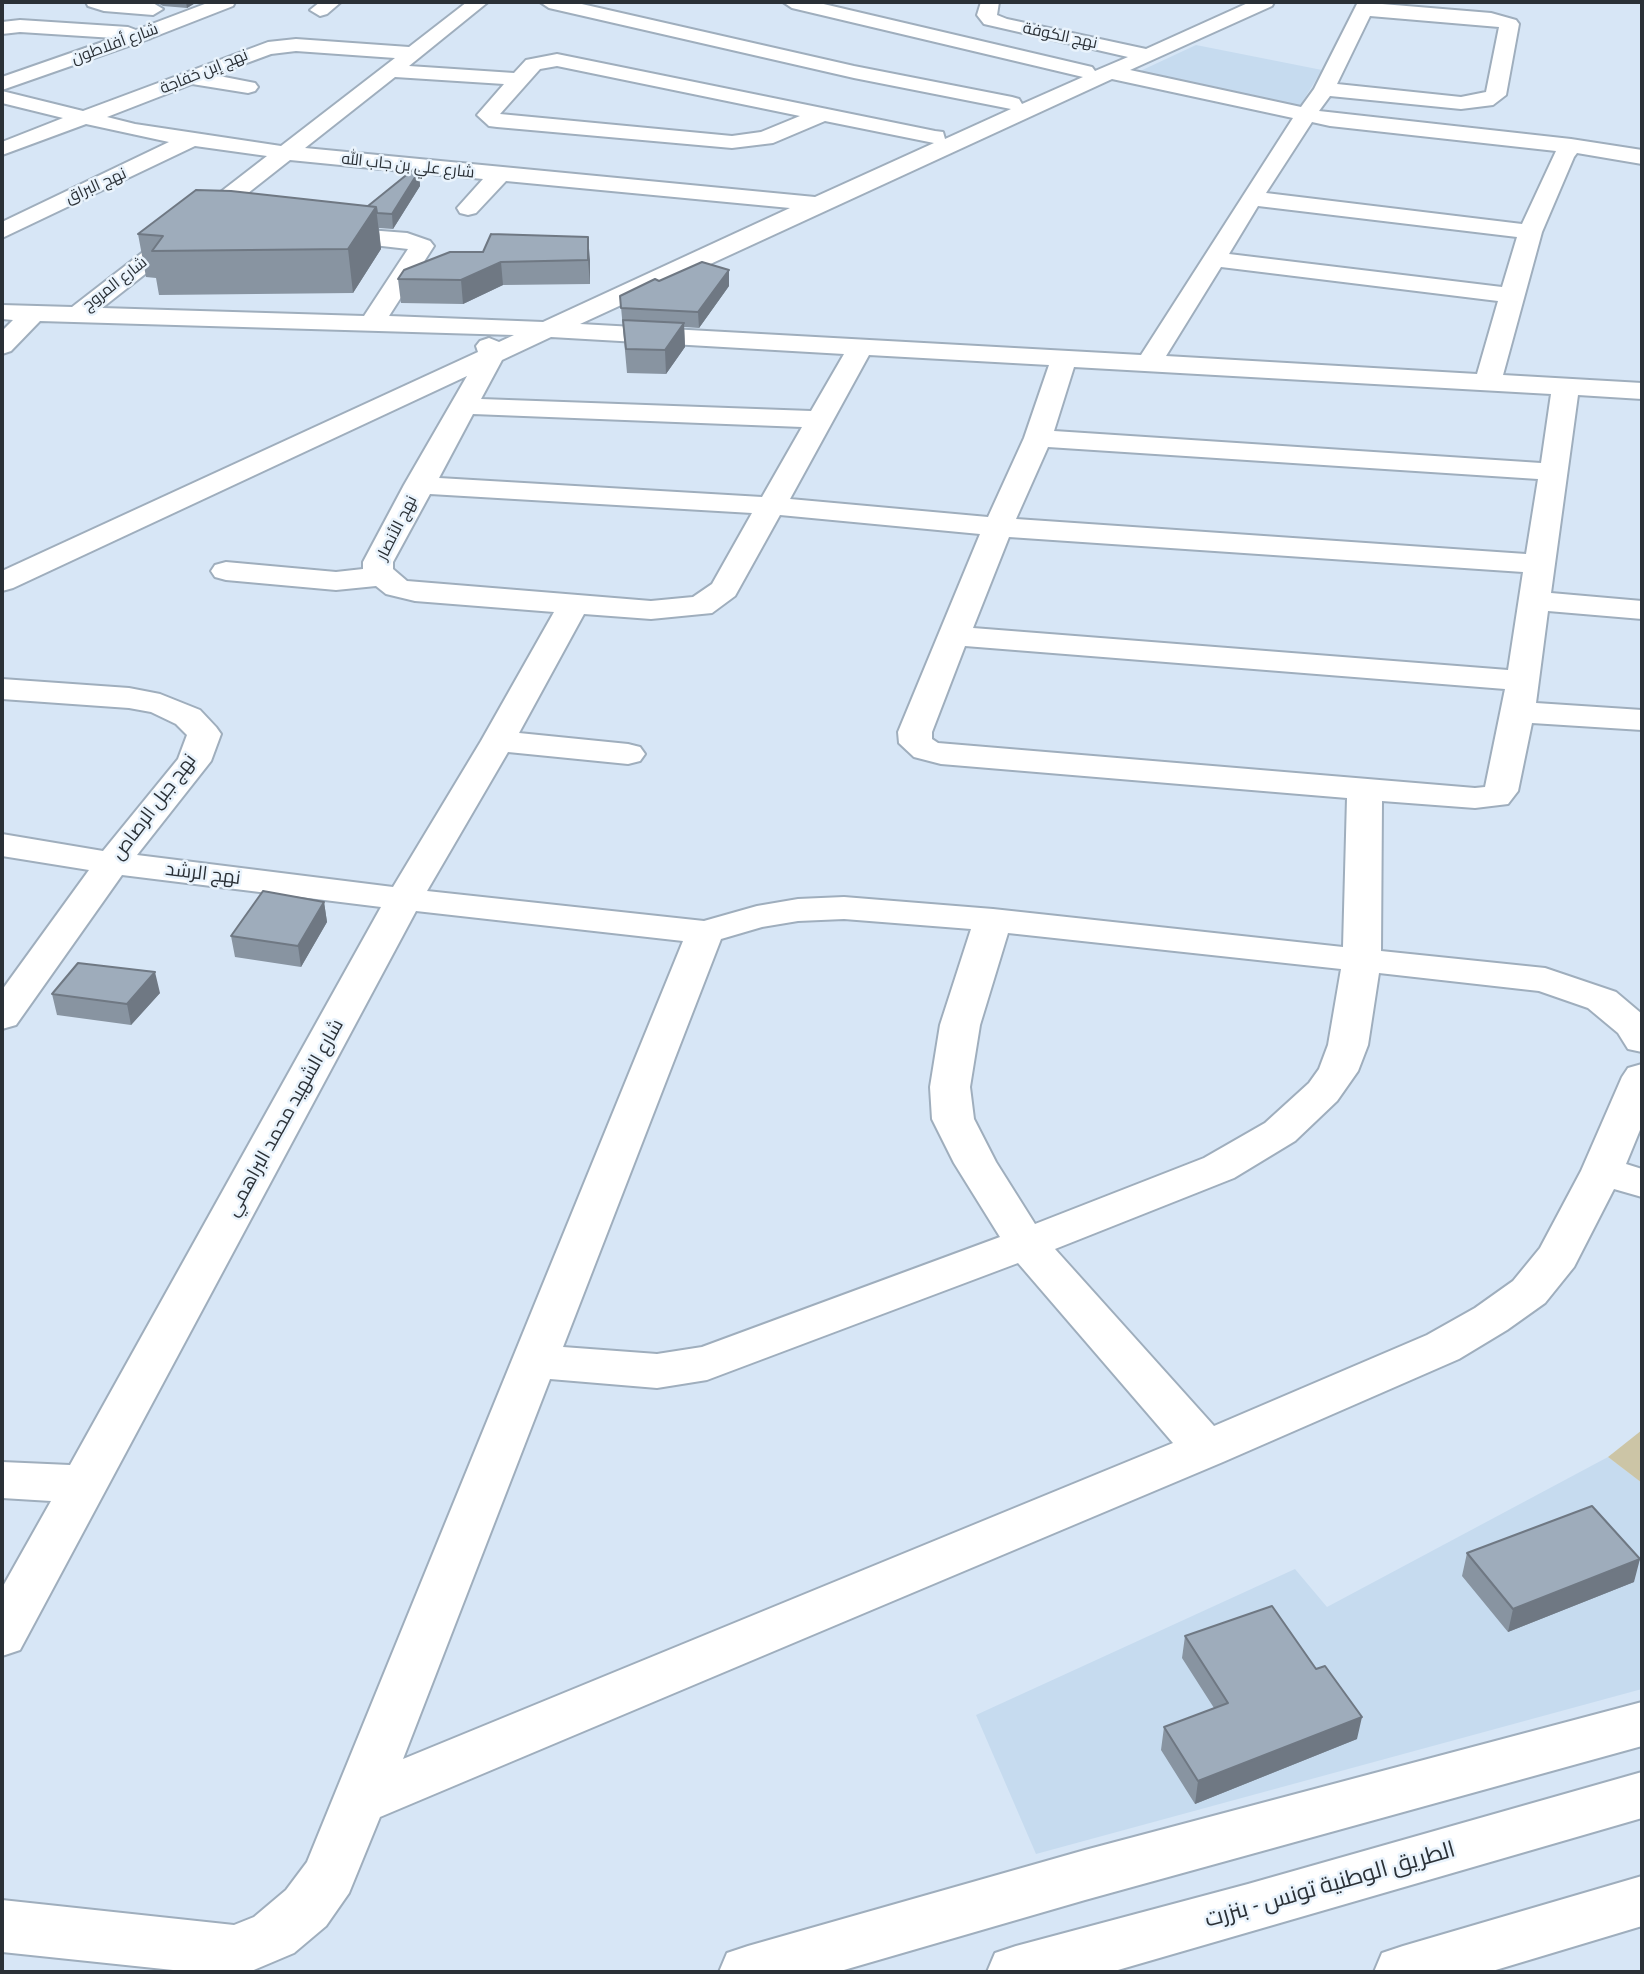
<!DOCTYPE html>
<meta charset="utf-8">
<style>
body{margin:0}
#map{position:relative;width:1644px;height:1974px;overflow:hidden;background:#d7e6f6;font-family:"PT Sans Narrow",sans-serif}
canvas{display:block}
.frame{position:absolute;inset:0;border:4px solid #2a3036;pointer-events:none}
</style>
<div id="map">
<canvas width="1644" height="1974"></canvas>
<div class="frame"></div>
</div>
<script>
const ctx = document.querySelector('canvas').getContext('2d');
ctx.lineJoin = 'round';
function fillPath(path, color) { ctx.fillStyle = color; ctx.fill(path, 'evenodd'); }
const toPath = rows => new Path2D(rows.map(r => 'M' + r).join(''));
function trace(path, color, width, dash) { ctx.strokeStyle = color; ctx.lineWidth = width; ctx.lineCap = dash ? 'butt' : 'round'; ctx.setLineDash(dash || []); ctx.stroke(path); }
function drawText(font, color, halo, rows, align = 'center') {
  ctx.font = font + ' "PT Sans Narrow",Cairo,sans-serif'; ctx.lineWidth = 5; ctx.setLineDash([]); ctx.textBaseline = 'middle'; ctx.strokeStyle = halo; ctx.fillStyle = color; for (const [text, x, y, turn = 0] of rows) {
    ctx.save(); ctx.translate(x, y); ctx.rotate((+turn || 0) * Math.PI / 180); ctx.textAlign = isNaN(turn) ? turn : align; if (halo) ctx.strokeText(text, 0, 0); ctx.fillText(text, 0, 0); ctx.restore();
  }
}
const built = toPath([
 [1196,45,1322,70,1298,109,1136,73],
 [1608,1457,1642,1483,1642,1689,1036,1854,976,1715,1295,1569,1327,1607]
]);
const green = toPath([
 [1642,1430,1642,1483,1608,1457]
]);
const minor = toPath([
 [86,2,153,3,163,9,153,15,104,11,88,6,86,2],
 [210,2,235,2,233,6,151,38,2,90,2,77,114,38,20,32,2,34,2,22,20,20,128,27,136,30,210,2],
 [320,2,341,2,327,14,320,16,310,10,320,2],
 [467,2,488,2,409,66,514,73,526,60,557,54,935,131,943,132,945,139,1011,109,854,78,549,8,540,2,573,2,854,66,1012,97,1019,99,1022,104,1083,77,792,8,783,2,815,2,1092,67,1095,71,1128,57,984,24,977,15,981,2,999,2,997,15,1007,19,1146,49,1250,2,1274,2,1272,6,1130,70,1301,107,1314,89,1358,2,1491,13,1516,20,1519,24,1506,95,1493,105,1461,109,1330,96,1319,111,1571,139,1642,150,1642,164,1577,153,1574,157,1542,232,1503,375,1642,383,1642,399,1578,395,1551,593,1642,601,1642,619,1548,611,1536,703,1642,710,1642,730,1532,723,1518,791,1508,804,1475,808,1382,801,1381,951,1545,968,1616,992,1642,1014,1642,1052,1628,1049,1618,1033,1588,1008,1539,991,1379,973,1368,1045,1358,1071,1337,1101,1295,1141,1234,1178,1055,1249,1214,1426,1427,1335,1475,1308,1513,1281,1540,1248,1581,1171,1622,1077,1628,1068,1642,1064,1642,1125,1626,1164,1642,1169,1642,1197,1614,1189,1574,1267,1545,1303,1507,1330,1459,1359,1223,1462,380,1817,349,1893,326,1926,294,1953,249,1972,192,1972,2,1952,2,1900,234,1925,254,1917,286,1890,307,1862,683,941,416,911,20,1650,2,1656,2,1588,51,1501,2,1498,2,1462,70,1465,381,907,122,875,16,1025,2,1029,2,990,89,870,2,856,2,834,103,851,178,759,187,735,176,724,151,712,129,708,2,699,2,679,129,688,160,694,200,710,216,727,221,734,211,761,137,855,393,887,481,741,554,612,415,601,386,594,376,586,336,590,226,580,215,577,211,571,215,565,226,562,336,572,363,569,363,562,404,485,467,376,13,588,2,591,2,571,478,352,476,346,480,341,489,338,499,342,514,335,40,321,11,351,2,354,2,331,13,320,2,319,2,305,72,307,267,156,195,146,2,238,2,222,169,142,86,124,2,155,2,142,63,118,2,103,2,91,83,111,268,42,296,39,409,47,467,2],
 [1370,16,1499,27,1486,92,1461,97,1337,84,1370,16],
 [296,51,395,58,281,146,135,124,107,117,192,84,248,93,255,91,258,87,255,83,214,75,271,54,296,51],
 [557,66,800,116,761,132,732,136,500,114,540,69,557,66],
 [395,77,504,84,477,115,489,126,497,127,732,148,773,143,825,121,934,143,815,197,305,148,395,77],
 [1112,79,1293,118,1141,355,580,324,1112,79],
 [1312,122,1330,126,1556,151,1522,224,1266,193,1312,122],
 [290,160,483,179,457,208,460,213,468,215,476,213,506,181,790,208,543,322,389,316,434,246,430,241,407,233,329,227,321,229,317,234,321,239,408,249,364,316,102,308,290,160],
 [1258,206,1517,237,1502,287,1229,254,1258,206],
 [1221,267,1498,301,1477,374,1166,356,1221,267],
 [551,337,844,354,811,411,481,399,502,360,551,337],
 [869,355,1049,365,1024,438,988,517,790,499,869,355],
 [1074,367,1551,394,1541,463,1054,431,1074,367],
 [473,414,802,427,762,497,439,478,473,414],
 [1048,447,1538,479,1526,554,1016,519,1048,447],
 [430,494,752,513,712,584,693,597,651,601,407,581,393,569,393,562,430,494],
 [780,515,980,534,898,732,899,743,914,757,941,764,1347,798,1343,947,993,909,844,897,798,899,757,906,704,921,427,891,508,752,628,764,640,761,645,754,640,747,628,744,519,733,584,614,651,619,712,613,735,596,780,515],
 [1009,537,1523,572,1508,670,973,628,1009,537],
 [965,646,1505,689,1485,787,1475,788,938,743,932,739,932,732,965,646],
 [844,919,971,929,940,1025,930,1087,932,1119,954,1163,1000,1237,702,1347,657,1354,563,1347,721,939,762,927,798,921,844,919],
 [1008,933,1341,969,1328,1045,1319,1069,1309,1083,1265,1123,1204,1158,1035,1224,996,1162,974,1119,970,1087,980,1025,1008,933],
 [1018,1263,1173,1443,403,1759,550,1379,657,1388,707,1380,1018,1263]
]);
const major = toPath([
 [1642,1702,1642,1746,1085,1900,837,1972,719,1972,727,1953,748,1946,1085,1850,1642,1702]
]);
const highway = toPath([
 [1642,1772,1642,1818,1111,1972,987,1972,995,1953,1016,1946,1248,1884,1642,1772],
 [1642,1876,1642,1926,1489,1972,1374,1972,1382,1953,1403,1946,1642,1876]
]);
const wall = toPath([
 [156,2,197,2,187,8,163,6],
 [419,171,420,186,393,229,379,228,381,249,353,293,159,295,156,278,146,277,138,234,368,206],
 [450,252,590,260,590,284,503,285,463,304,401,303,398,279],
 [659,281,729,286,699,328,684,327,685,347,666,374,627,373,620,296],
 [324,902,327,922,301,967,235,957,231,936],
 [160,993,131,1025,57,1015,52,994],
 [1467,1553,1634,1582,1508,1632,1462,1576],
 [1185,1636,1357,1739,1195,1804,1161,1750,1164,1727,1214,1708,1182,1658]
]);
const shadedWall = toPath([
 [186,2,197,2,187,8],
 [419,171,420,186,393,229,392,214],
 [376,207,381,249,353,293,348,249],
 [588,237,590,260,590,284,588,260],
 [501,262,503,285,463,304,461,280],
 [729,270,729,286,699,328,698,312],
 [684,323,685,347,666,374,665,350],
 [324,902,327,922,301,967,298,946],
 [155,972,160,993,131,1025,127,1004],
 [1640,1559,1634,1582,1508,1632,1513,1609],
 [1362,1717,1357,1739,1195,1804,1198,1781]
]);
const building = toPath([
 [415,168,419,171,392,214,377,213,376,207,368,206,415,168],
 [196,190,231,191,376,207,348,249,152,251,163,236,138,234,196,190],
 [491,234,588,237,588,260,501,262,461,280,398,279,404,270,450,252,483,252,491,234],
 [702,262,729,270,698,312,621,308,620,296,655,279,659,281,702,262],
 [623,320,684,323,665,350,626,349,623,320],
 [263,891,324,902,298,946,231,936,263,891],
 [78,963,155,972,127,1004,52,994,78,963],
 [1592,1506,1640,1559,1513,1609,1467,1553,1592,1506],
 [1272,1606,1316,1669,1325,1666,1362,1717,1198,1781,1164,1727,1228,1703,1185,1636,1272,1606]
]);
const farStreetnames = [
 ["نهج الكوفة",1060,36,12],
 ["شارع أفلاطون",115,44,-20],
 ["نهج إبن خفاجة",204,72,-22],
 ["شارع علي بن جاب الله",408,166,6],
 ["نهج البراق",96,186,-24],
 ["شارع المروج",115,284,-38],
 ["نهج الأنصار",397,528,-63]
];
const streetNames = [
 ["نهج جبل الرصاص",154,807,-53],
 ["نهج الرشد",203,874,7],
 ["شارع الشهيد محمد البراهمي",285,1118,-61]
];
const nearStreetnames = [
 ["الطريق الوطنية تونس - بنزرت",1330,1885,-16]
];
fillPath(built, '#c6dbef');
fillPath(green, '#ccc5a6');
trace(minor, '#9faebd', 4);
trace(major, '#9faebd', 4);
trace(highway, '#9faebd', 4);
fillPath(minor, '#fff');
fillPath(major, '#fff');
fillPath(highway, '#fff');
fillPath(wall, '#8894a1');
fillPath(shadedWall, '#6f7883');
fillPath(building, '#9eacbb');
trace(building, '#6f7883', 2);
drawText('16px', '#2a3036', '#e9f3fc', farStreetnames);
drawText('19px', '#2a3036', '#e9f3fc', streetNames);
drawText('23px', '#2a3036', '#e9f3fc', nearStreetnames);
</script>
